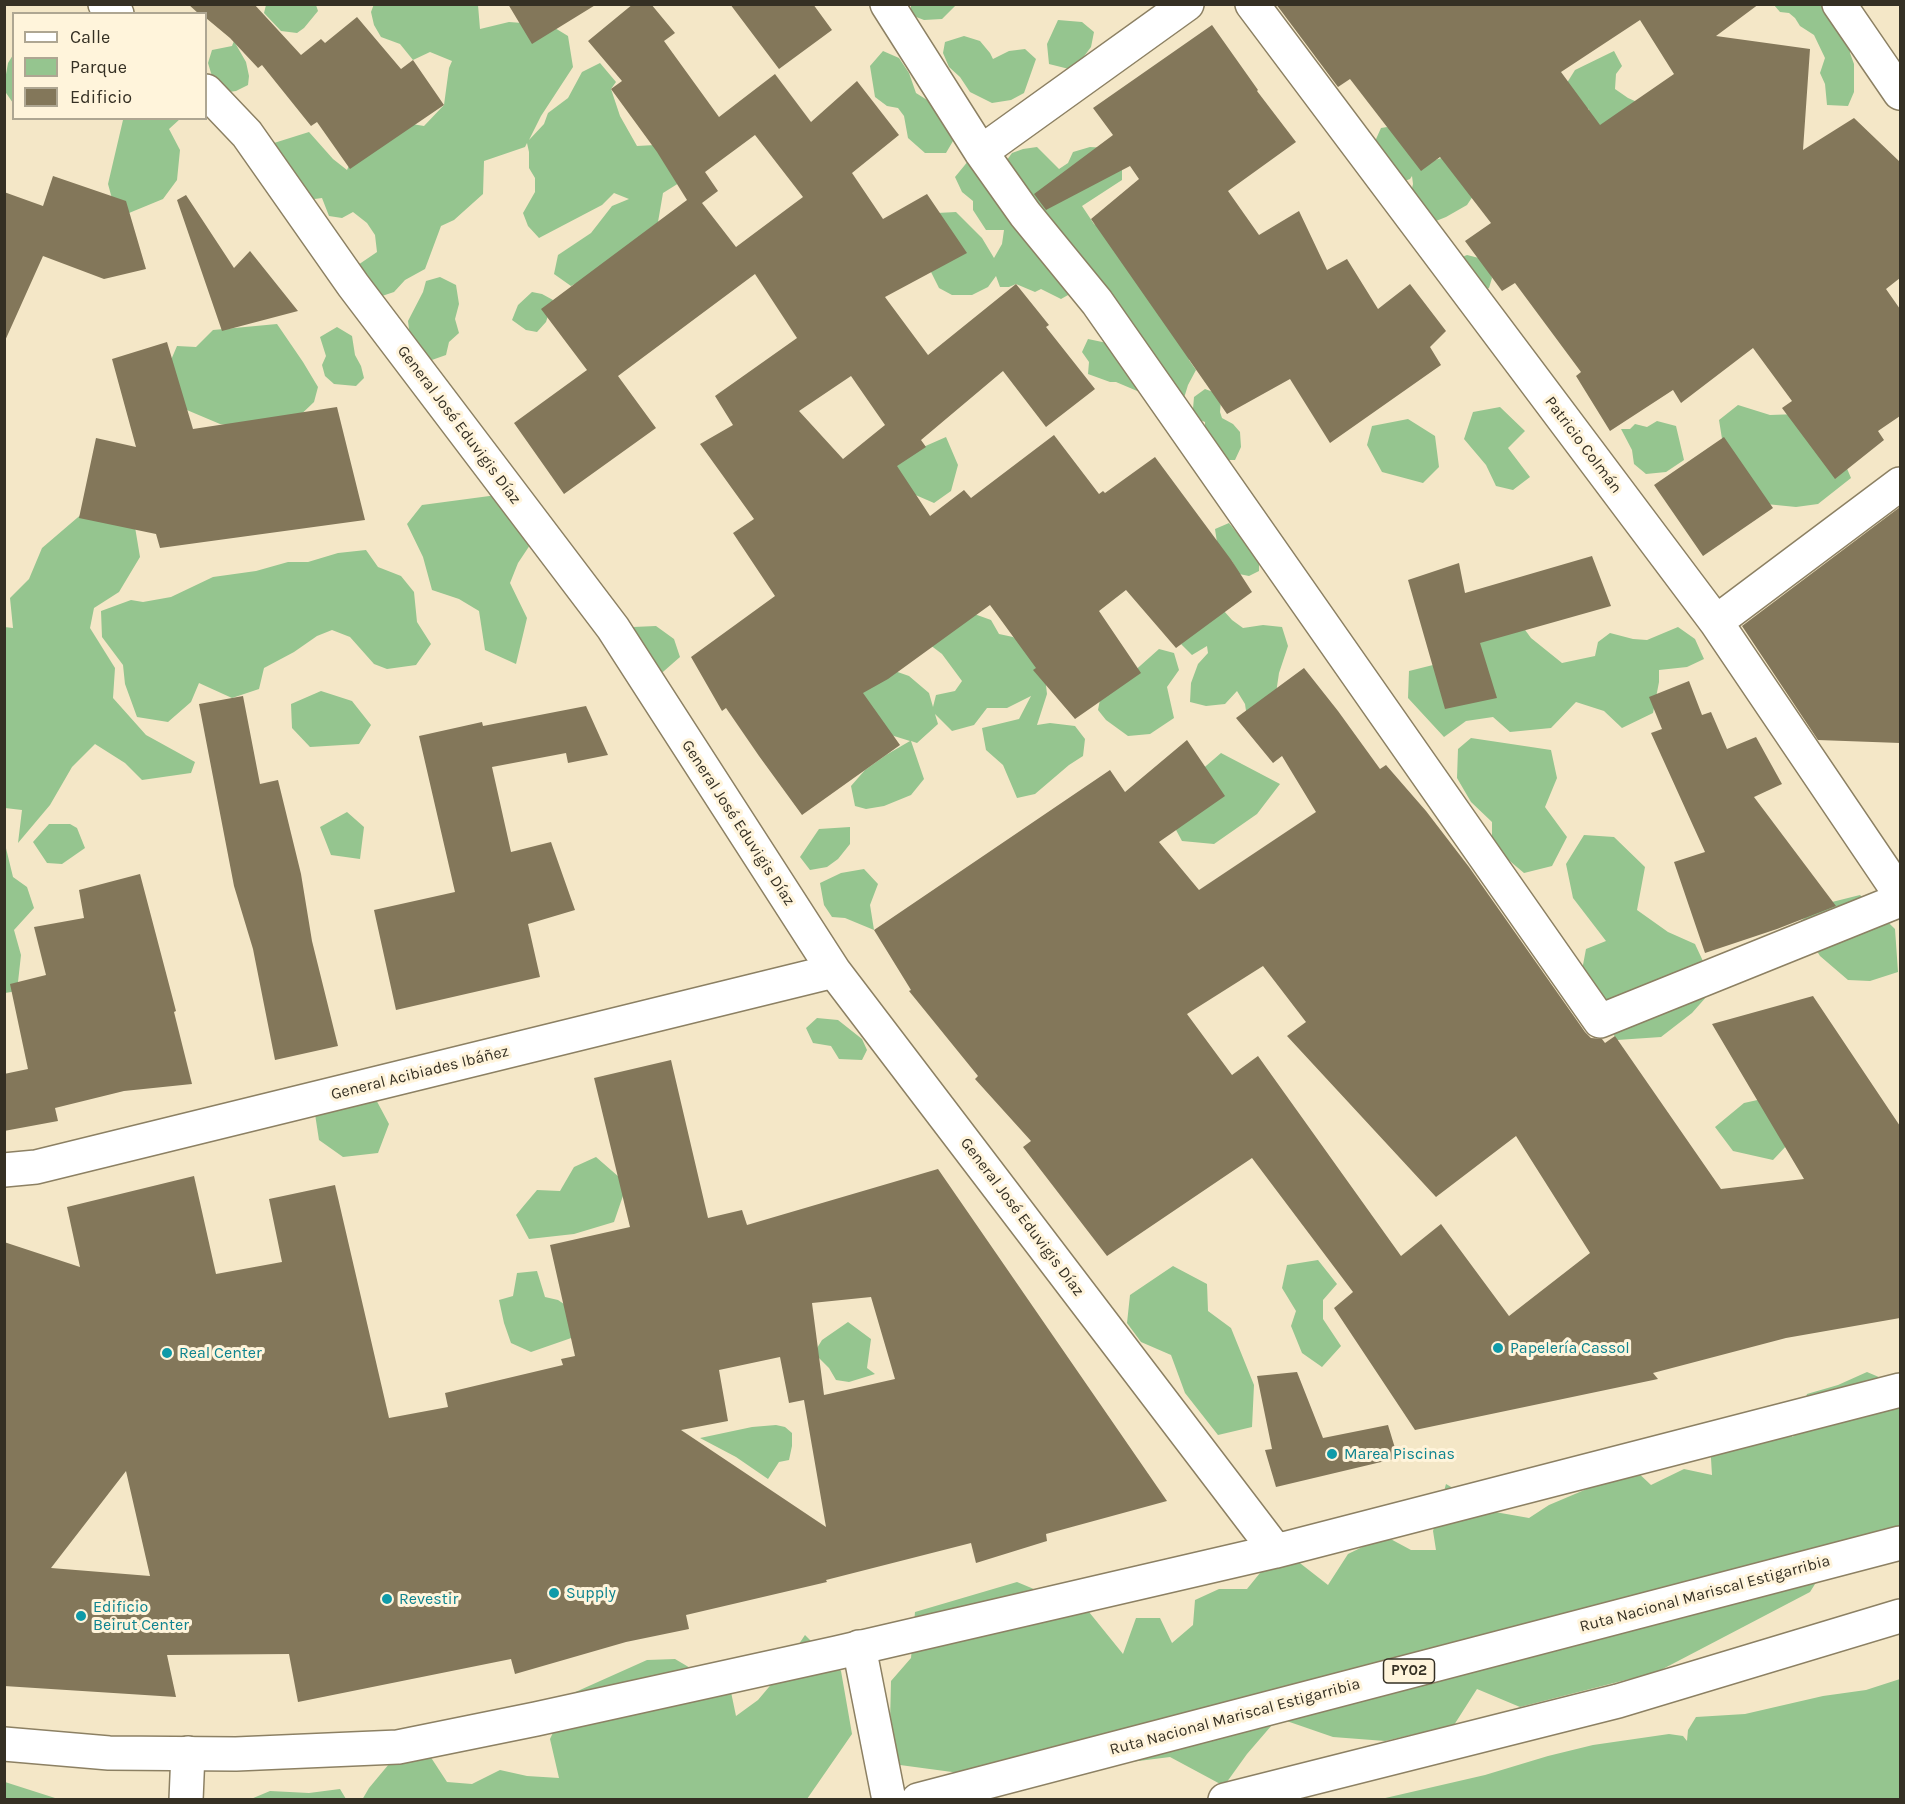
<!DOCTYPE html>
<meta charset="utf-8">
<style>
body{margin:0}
#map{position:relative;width:1905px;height:1804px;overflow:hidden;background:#f4e7c7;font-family:Karla,sans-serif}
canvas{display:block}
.frame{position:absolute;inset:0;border:6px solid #353024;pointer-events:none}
.legend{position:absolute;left:12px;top:12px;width:195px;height:108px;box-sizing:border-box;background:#fff4db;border:2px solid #aea692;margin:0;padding:8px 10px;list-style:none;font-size:18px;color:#353024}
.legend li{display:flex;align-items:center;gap:12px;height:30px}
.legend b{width:30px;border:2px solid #aea692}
</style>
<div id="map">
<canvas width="1905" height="1804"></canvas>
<div class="frame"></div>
<ul class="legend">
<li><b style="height:8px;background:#fff"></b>Calle</li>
<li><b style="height:16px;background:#95c58f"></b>Parque</li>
<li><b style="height:16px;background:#83775a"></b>Edificio</li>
</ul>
</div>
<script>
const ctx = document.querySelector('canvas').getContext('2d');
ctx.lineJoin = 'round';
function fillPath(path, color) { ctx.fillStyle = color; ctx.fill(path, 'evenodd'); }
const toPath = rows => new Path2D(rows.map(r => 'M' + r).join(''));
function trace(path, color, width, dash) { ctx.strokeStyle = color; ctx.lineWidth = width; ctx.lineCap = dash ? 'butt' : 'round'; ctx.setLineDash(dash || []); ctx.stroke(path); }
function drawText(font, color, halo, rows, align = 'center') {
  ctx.font = font + ' Karla,sans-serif'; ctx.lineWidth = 6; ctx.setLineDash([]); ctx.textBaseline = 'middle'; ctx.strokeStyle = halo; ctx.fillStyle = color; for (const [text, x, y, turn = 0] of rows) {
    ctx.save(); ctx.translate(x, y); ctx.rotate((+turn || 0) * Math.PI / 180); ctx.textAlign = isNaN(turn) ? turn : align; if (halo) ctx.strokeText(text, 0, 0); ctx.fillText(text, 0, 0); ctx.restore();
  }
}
const green = toPath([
 [374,4,478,5,480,29,509,22,550,25,568,36,573,67,541,116,529,140,544,124,548,113,568,98,582,72,600,63,616,82,611,89,620,116,637,146,655,145,687,178,663,193,658,222,596,273,571,286,554,274,558,255,591,233,612,206,629,199,614,193,602,205,539,238,528,226,523,213,535,192,535,178,529,168,529,152,527,143,525,147,484,161,483,194,454,220,441,226,425,269,405,280,394,292,373,299,355,267,377,252,375,235,367,223,353,212,342,218,329,216,322,198,300,201,264,166,274,143,309,132,333,159,347,170,357,148,394,121,424,126,444,105,449,68,452,61,430,52,413,60,400,44,381,37,374,25,371,12],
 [266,5,316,5,318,11,304,28,297,33,281,31,264,13],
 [911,5,956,5,942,19,924,20,911,15],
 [1774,5,1856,5,1849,37,1850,53,1854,64,1854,92,1848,106,1827,105,1825,84,1820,73,1825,58,1814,35,1800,26,1795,18,1789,13,1780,12],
 [1058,20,1082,22,1094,32,1091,47,1079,63,1069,69,1049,64,1047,44],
 [964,36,980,41,990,53,993,59,1009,51,1025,49,1036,59,1024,93,1011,100,992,103,970,92,960,77,949,67,943,53,945,42],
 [234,41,246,62,249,76,248,85,236,91,229,92,214,83,208,63,212,50,232,46],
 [883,51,899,58,909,73,916,93,951,115,953,141,946,153,925,153,908,138,904,116,898,108,887,106,875,97,870,66],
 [1614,51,1622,66,1616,74,1615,89,1628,98,1664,114,1584,155,1589,109,1559,103,1565,86,1575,70],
 [13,55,13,103,4,90,5,80,8,63],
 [123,120,180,119,169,129,180,150,177,180,163,199,129,213,114,206,108,184],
 [1387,127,1429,150,1435,160,1451,155,1473,196,1467,205,1446,217,1431,223,1407,210,1413,184,1412,176,1410,179,1402,182,1372,148,1381,128],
 [1037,147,1059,169,1068,163,1073,152,1090,147,1107,148,1122,161,1122,180,1082,206,1094,224,1107,232,1153,297,1152,306,1165,308,1187,338,1189,360,1196,370,1188,385,1184,398,1165,400,1149,396,1116,382,1110,382,1088,374,1089,362,1082,352,1088,339,1107,343,1077,290,1061,299,1041,289,1035,292,1016,284,1009,287,1000,287,996,276,988,287,972,295,952,295,939,288,931,272,925,244,937,213,956,212,982,238,994,258,1002,244,1004,230,986,230,973,210,973,201,962,192,955,177,969,160,996,175,1012,153,1023,149],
 [1467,255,1479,258,1488,268,1492,278,1489,288,1475,296,1457,259],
 [440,277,456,285,459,304,455,319,459,333,449,342,446,355,429,361,410,337,408,321,423,292,426,281],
 [532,292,542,294,553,300,546,322,537,332,526,330,512,320,518,305],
 [277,324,303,362,318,387,314,402,290,425,267,430,220,424,175,405,168,367,177,346,196,347,213,330],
 [337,327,352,336,355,355,361,366,364,378,356,386,334,384,325,376,322,365,326,356,320,337],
 [1205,389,1216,393,1221,400,1220,412,1222,418,1233,424,1240,432,1241,447,1235,460,1225,460,1220,447,1211,447,1202,433,1205,427,1205,422,1197,419,1193,409,1194,397],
 [1738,405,1770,415,1798,414,1837,445,1851,478,1818,504,1796,507,1756,503,1723,445,1719,420],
 [1500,407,1525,431,1508,448,1530,477,1513,490,1496,486,1486,465,1464,439,1473,412],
 [1408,419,1435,436,1439,467,1423,483,1382,472,1367,445,1372,426],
 [1657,421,1676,426,1684,460,1666,472,1646,474,1634,464,1632,450,1621,429,1630,429,1635,424,1647,427],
 [946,437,958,465,951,491,934,503,904,490,891,472,896,459],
 [497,495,534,539,518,563,510,583,527,618,516,664,485,650,479,611,459,599,432,590,423,557,407,524,422,505],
 [91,506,135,527,140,557,119,592,94,608,90,628,115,668,113,698,146,735,195,762,191,773,142,780,125,763,95,744,72,767,50,805,18,843,22,810,5,808,4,627,13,628,10,598,29,579,42,548],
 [1229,523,1259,560,1259,571,1249,576,1239,574,1232,561,1218,549,1215,529],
 [366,550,378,567,401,576,414,592,417,622,431,644,416,665,387,669,374,664,350,637,332,630,317,636,294,652,264,668,259,689,232,698,199,683,191,702,168,722,137,717,125,684,123,665,102,637,101,611,131,600,143,602,171,597,213,577,256,571,288,562,308,562,338,553],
 [1215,601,1232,620,1243,628,1263,625,1282,627,1288,646,1279,673,1274,707,1248,724,1245,704,1237,691,1225,704,1206,706,1190,702,1191,683,1198,664,1208,653,1207,646,1192,655,1181,644],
 [966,611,991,620,999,634,1013,637,1026,647,1045,677,1047,694,1037,725,1050,723,1075,726,1085,739,1083,756,1069,765,1035,794,1017,798,1003,765,986,750,982,728,1019,719,1031,696,1007,708,987,708,974,725,952,731,935,714,938,724,917,743,911,741,924,779,911,795,884,806,866,809,855,806,851,786,865,770,886,755,910,741,881,732,858,692,889,669,909,676,929,693,933,707,936,695,955,691,962,681,942,654,921,638],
 [1517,619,1531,638,1562,663,1595,656,1598,642,1610,633,1633,639,1647,640,1678,627,1695,639,1704,659,1687,667,1659,670,1659,682,1653,713,1622,728,1604,711,1576,702,1551,728,1510,732,1493,717,1466,721,1444,737,1408,698,1409,671,1437,664],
 [656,626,674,639,680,657,656,678,630,643,633,627],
 [1159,649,1174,653,1179,670,1167,687,1174,718,1150,734,1128,736,1106,720,1098,710,1102,689,1131,674],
 [321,691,352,701,371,725,359,744,310,747,292,728,291,704],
 [1471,738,1551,750,1557,778,1545,807,1567,837,1552,866,1524,873,1492,846,1492,822,1471,802,1457,778,1458,749],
 [1221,753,1280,784,1257,814,1214,844,1182,841,1169,817,1199,772],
 [347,812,364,827,360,859,331,855,320,827],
 [49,824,70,824,77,828,85,848,62,864,47,863,33,842],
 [850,827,850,844,838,859,827,867,810,870,800,857,819,829],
 [1584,835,1614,837,1645,867,1637,910,1668,932,1695,944,1715,987,1692,1013,1661,1037,1617,1040,1583,984,1583,965,1586,949,1606,941,1573,898,1566,864],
 [4,840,13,877,27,887,34,908,14,930,21,955,17,991,5,993],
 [864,869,878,884,870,905,874,930,845,918,832,917,824,905,820,883,841,873],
 [1860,895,1895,929,1898,972,1870,981,1848,980,1820,956,1799,922,1824,904],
 [817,1018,838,1020,862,1039,867,1050,862,1060,839,1059,831,1046,813,1043,806,1028],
 [373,1094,389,1124,378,1153,343,1157,319,1140,315,1114],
 [1771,1097,1788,1144,1773,1160,1733,1151,1715,1127,1744,1103],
 [596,1157,627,1184,614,1222,574,1234,529,1239,516,1215,537,1190,560,1191,574,1167],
 [1318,1260,1337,1284,1323,1300,1323,1319,1341,1346,1322,1367,1302,1353,1291,1326,1296,1311,1282,1288,1287,1265],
 [1173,1266,1207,1284,1208,1311,1231,1328,1254,1385,1252,1427,1218,1435,1185,1393,1171,1355,1141,1342,1127,1323,1130,1295],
 [537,1271,545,1297,558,1300,576,1312,577,1336,531,1352,511,1343,504,1323,499,1300,513,1296,517,1273],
 [848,1322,871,1339,867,1368,875,1374,849,1382,836,1380,829,1368,814,1353,822,1340],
 [1867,1372,1900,1386,1900,1528,1841,1543,1810,1592,1657,1672,1520,1707,1477,1689,1454,1725,1385,1741,1333,1737,1278,1718,1247,1754,1224,1786,1170,1757,1099,1766,967,1774,900,1765,890,1723,891,1681,911,1658,915,1612,1017,1582,1089,1612,1123,1654,1136,1618,1160,1618,1172,1643,1193,1625,1195,1600,1219,1589,1247,1589,1264,1568,1296,1560,1328,1585,1348,1554,1385,1536,1411,1550,1436,1550,1433,1531,1446,1484,1495,1512,1529,1518,1549,1505,1634,1469,1651,1485,1684,1469,1712,1475,1709,1426,1753,1410,1793,1437,1807,1394,1838,1385],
 [776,1425,785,1427,792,1433,792,1446,789,1460,779,1462,768,1479,736,1457,700,1438,752,1427],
 [805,1635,841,1671,852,1734,807,1799,362,1800,369,1788,394,1758,430,1756,447,1782,472,1784,500,1770,527,1776,559,1778,550,1739,571,1694,647,1660,675,1659,731,1692,736,1716,758,1700,774,1681],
 [1900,1679,1900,1799,1381,1799,1485,1775,1548,1756,1593,1745,1669,1734,1683,1736,1687,1741,1688,1730,1696,1717,1745,1714,1823,1696,1866,1690],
 [5,1782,55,1798,5,1799],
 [340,1789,346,1799,251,1799,270,1791,309,1793]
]);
const building = toPath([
 [188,4,254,4,301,55,321,39,325,43,357,17,401,69,413,60,444,105,350,169,317,122,311,126,262,65,258,68,230,38,206,18,206,14,199,14],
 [508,4,597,4,532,44],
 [633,4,651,4,675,33,664,41,719,117,775,74,811,122,857,81,899,135,852,173,883,219,927,194,967,253,885,297,928,355,1016,284,1049,325,1046,327,1095,389,1046,427,1003,371,921,440,926,447,897,466,930,516,964,490,971,498,1054,435,1099,494,1103,491,1105,493,1155,457,1232,561,1252,592,1176,648,1126,590,1099,611,1141,673,1075,719,1033,670,1036,668,990,605,888,679,863,693,900,745,802,815,759,756,726,708,722,711,691,657,775,596,733,533,754,519,700,444,733,425,715,396,797,338,755,274,618,376,656,428,564,494,514,423,587,370,541,309,687,200,657,152,611,89,622,81,588,41],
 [755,135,803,197,736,247,702,203,718,191,705,172],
 [851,376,885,425,843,459,799,411],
 [730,4,813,4,832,30,779,69],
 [1276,4,1759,4,1716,36,1810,49,1803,150,1854,118,1900,162,1900,278,1886,289,1900,309,1900,416,1878,431,1884,440,1835,479,1782,408,1792,401,1753,348,1681,403,1673,390,1610,431,1576,376,1581,372,1515,283,1502,291,1465,241,1491,223,1440,157,1421,171,1350,79,1338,87],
 [1640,20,1674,74,1600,125,1561,72],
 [1212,25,1258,90,1257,91,1296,142,1228,191,1259,235,1299,211,1327,270,1347,259,1378,309,1410,284,1446,331,1430,347,1441,365,1330,443,1290,379,1227,414,1091,219,1139,179,1130,166,1046,210,1034,194,1113,135,1093,108],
 [53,176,126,201,146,269,104,279,43,256,4,343,4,192,43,206],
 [186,195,234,268,250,251,298,311,222,331,177,200],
 [167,342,193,429,337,407,365,520,160,548,156,534,79,518,96,438,136,447,112,359],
 [1724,437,1773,508,1703,556,1654,485],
 [1900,507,1900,743,1818,740,1742,626],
 [1592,556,1611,606,1480,643,1497,698,1445,709,1408,580,1459,563,1465,593],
 [1304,668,1338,711,1380,769,1386,765,1426,811,1469,867,1585,1032,1591,1038,1602,1039,1605,1043,1615,1036,1721,1189,1804,1179,1712,1024,1813,996,1900,1126,1900,1318,1786,1338,1653,1373,1658,1379,1415,1430,1334,1308,1353,1292,1252,1158,1107,1256,1023,1147,1031,1141,975,1079,978,1076,909,991,911,990,874,930,1110,770,1125,792,1187,740,1225,796,1159,842,1199,890,1316,812,1282,756,1273,763,1236,718],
 [1263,966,1306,1022,1287,1036,1436,1197,1516,1136,1590,1253,1509,1316,1441,1224,1401,1256,1258,1056,1232,1075,1187,1014],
 [1689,681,1702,715,1711,712,1727,749,1756,737,1782,784,1754,797,1836,906,1777,929,1705,953,1674,862,1705,852,1651,733,1662,729,1649,697],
 [243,696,260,784,278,780,301,874,312,941,338,1046,275,1060,253,949,234,886,199,704],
 [586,706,608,755,568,763,566,753,492,767,511,852,551,842,575,910,528,924,540,977,396,1010,374,910,455,892,419,736,482,722,483,726],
 [140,874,176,1011,174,1012,192,1084,124,1091,55,1108,58,1121,4,1131,4,1074,28,1069,10,984,46,975,34,927,84,918,79,890],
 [671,1060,708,1218,742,1210,747,1225,938,1169,1167,1501,1046,1534,1047,1541,976,1563,971,1543,826,1580,827,1582,686,1615,689,1629,626,1642,515,1674,511,1659,298,1702,289,1654,167,1655,176,1697,4,1686,4,1242,80,1267,67,1207,194,1176,216,1274,282,1262,269,1199,335,1185,389,1418,448,1407,445,1393,563,1365,561,1359,575,1356,550,1245,630,1227,594,1078],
 [871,1297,895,1379,824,1395,812,1303],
 [780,1357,789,1403,804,1400,826,1527,681,1430,728,1421,719,1370],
 [126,1471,150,1576,51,1568],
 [1297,1372,1323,1438,1388,1425,1398,1458,1276,1487,1265,1450,1272,1449,1257,1376]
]);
const minor = toPath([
 [105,4,117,14],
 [887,4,981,152,1025,214,1097,302,1600,1021,1900,900],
 [1252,4,1716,622,1900,894],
 [1839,4,1900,93],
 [206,91,247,134,353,285,613,628,834,971,1276,1551],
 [981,152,1187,4],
 [1716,622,1900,484],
 [4,1170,36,1167,834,971],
 [4,1744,109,1753,236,1754,398,1747,536,1719,836,1653,1276,1551,1900,1390]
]);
const highway = toPath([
 [859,1647,889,1800],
 [186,1800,188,1753],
 [918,1800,1900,1543],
 [1225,1800,1618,1701,1900,1616]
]);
const markers = [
 [1498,1348,6,"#0f9aa8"],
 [167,1353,6,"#0f9aa8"],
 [1332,1454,6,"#0f9aa8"],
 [554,1593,6,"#0f9aa8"],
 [387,1599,6,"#0f9aa8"],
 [81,1616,6,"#0f9aa8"]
];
const shields = [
 [1409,1671,51]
];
const shieldNames = [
 ["PY02",1409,1671]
];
const streetNames = [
 ["General José Eduvigis Díaz",459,425,53],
 ["Patricio Colmán",1583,445,53],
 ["General José Eduvigis Díaz",738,823,57],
 ["General Acibiades Ibáñez",420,1073,-14],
 ["General José Eduvigis Díaz",1022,1217,53],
 ["Ruta Nacional Mariscal Estigarribia",1705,1594,-15],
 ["Ruta Nacional Mariscal Estigarribia",1235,1717,-15]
];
const cultureNames = [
 ["Papelería Cassol",1510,1348],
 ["Real Center",179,1353],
 ["Marea Piscinas",1344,1454],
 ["Supply",566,1593],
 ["Revestir",399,1599],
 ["Edificio",93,1607],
 ["Beirut Center",93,1625]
];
fillPath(green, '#95c58f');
fillPath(building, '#83775a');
trace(minor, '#8c8063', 36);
trace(highway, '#8c8063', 36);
trace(minor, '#fff', 33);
trace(highway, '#fff', 33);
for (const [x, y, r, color] of markers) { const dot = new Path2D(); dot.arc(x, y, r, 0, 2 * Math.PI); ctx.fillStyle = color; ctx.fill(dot); trace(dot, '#fff4db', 2); }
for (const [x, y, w] of shields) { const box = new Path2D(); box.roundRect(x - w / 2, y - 12, w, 24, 4.5); ctx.fillStyle = '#fff4db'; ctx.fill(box); trace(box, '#353024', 1.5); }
drawText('bold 15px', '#353024', null, shieldNames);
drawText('16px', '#353024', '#fff4db', streetNames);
drawText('16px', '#0d838f', '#fff4db', cultureNames, 'left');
</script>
